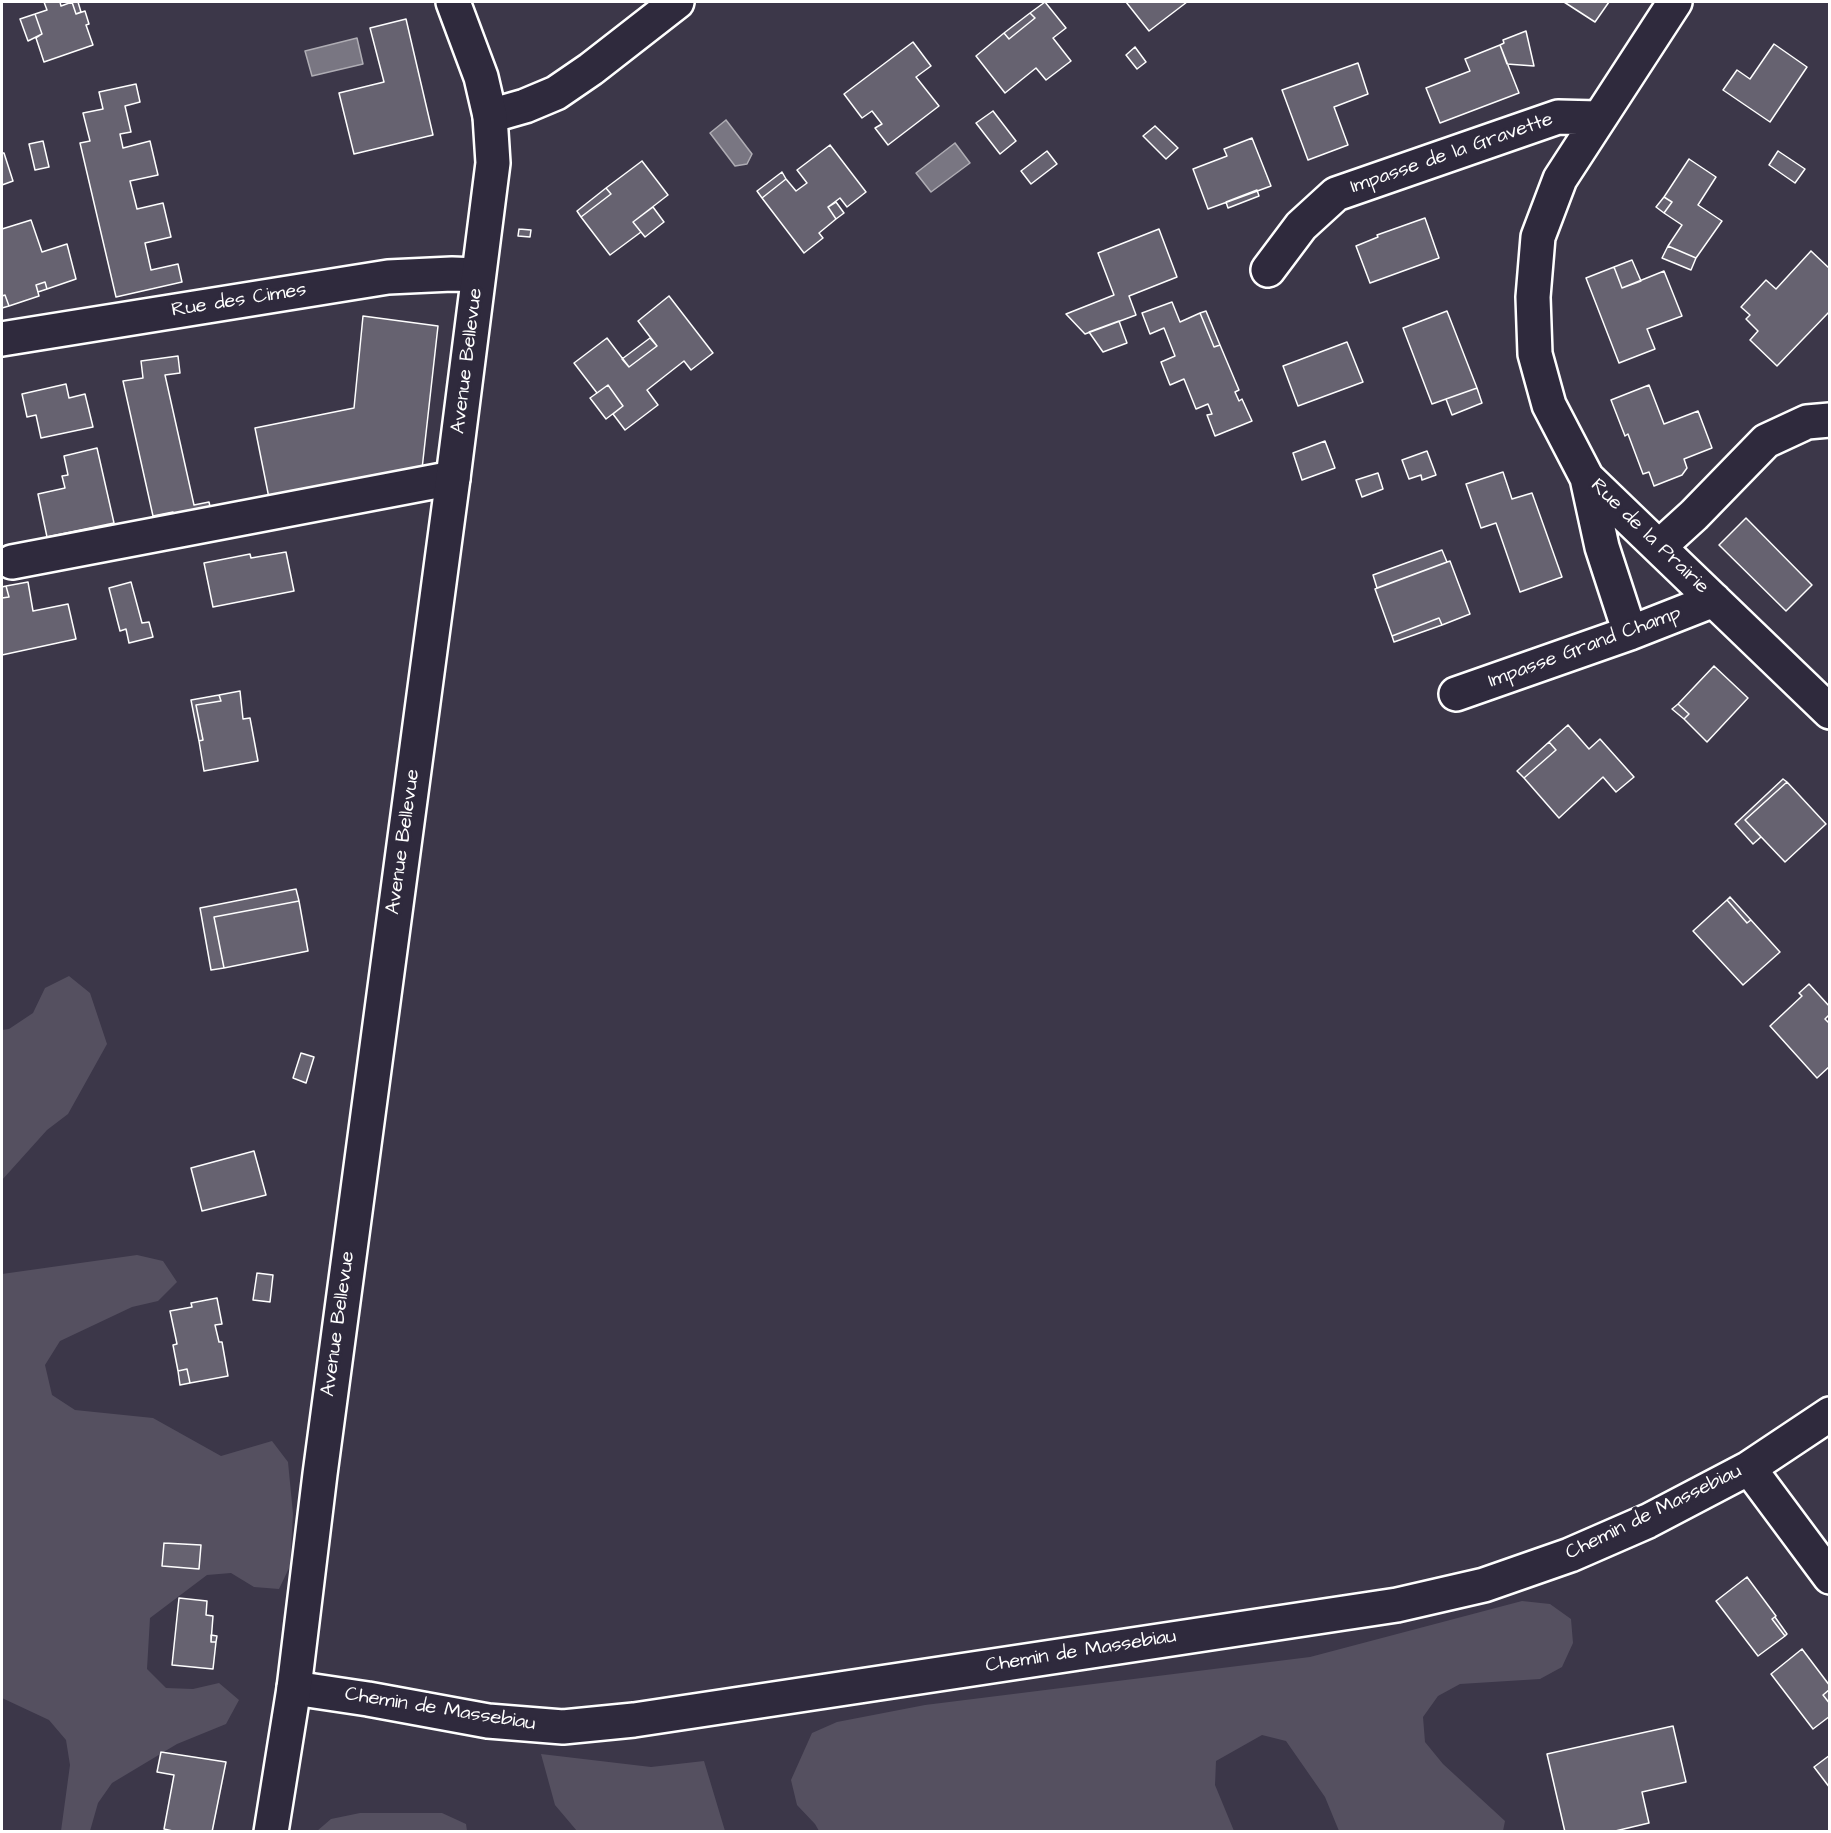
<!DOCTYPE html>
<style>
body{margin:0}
#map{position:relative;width:1831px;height:1833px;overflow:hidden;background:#3c3749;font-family:"Architects Daughter",sans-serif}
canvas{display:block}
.frame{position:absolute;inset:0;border:3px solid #fff;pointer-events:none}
</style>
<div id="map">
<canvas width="1831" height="1833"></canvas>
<div class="frame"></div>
</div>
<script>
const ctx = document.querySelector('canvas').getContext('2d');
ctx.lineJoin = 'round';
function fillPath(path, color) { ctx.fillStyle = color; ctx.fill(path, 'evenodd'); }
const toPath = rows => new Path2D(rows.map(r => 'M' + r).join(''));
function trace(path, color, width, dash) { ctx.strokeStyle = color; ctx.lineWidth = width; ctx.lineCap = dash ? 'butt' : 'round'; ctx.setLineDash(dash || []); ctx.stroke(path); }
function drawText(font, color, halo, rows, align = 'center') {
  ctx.font = font + ' "Architects Daughter",sans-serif'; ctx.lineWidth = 6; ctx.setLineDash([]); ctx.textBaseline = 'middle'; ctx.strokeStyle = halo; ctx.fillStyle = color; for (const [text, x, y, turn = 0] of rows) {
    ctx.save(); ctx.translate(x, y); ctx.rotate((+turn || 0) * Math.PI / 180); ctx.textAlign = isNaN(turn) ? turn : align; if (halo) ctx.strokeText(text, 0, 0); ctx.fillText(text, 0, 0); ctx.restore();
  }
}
const green = toPath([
 [69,976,90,993,107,1044,68,1114,47,1130,2,1180,2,1030,9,1029,33,1013,45,988],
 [137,1255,163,1261,177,1282,158,1301,132,1307,60,1341,45,1365,52,1395,75,1410,153,1418,221,1456,272,1441,288,1462,293,1514,290,1566,279,1589,254,1587,231,1573,207,1575,150,1618,147,1669,166,1688,193,1689,219,1683,239,1700,226,1724,177,1744,112,1783,98,1803,90,1831,61,1831,70,1765,66,1740,49,1720,2,1698,2,1274],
 [1522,1601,1550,1604,1571,1619,1573,1643,1562,1667,1540,1679,1460,1684,1438,1696,1423,1717,1425,1742,1443,1764,1505,1821,1503,1831,1339,1831,1325,1797,1286,1741,1262,1735,1216,1761,1215,1785,1234,1831,819,1831,815,1824,797,1805,791,1780,812,1733,837,1722,925,1705,1310,1657],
 [541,1754,651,1767,704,1761,725,1831,577,1831,555,1805],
 [360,1813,442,1813,466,1824,467,1831,317,1831,331,1819]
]);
const water = toPath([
 [357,38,363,64,312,76,305,51,357,38],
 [726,120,752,154,747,164,735,166,710,133,726,120],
 [955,143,970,163,931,192,916,173,955,143]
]);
const building = toPath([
 [44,2,60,2,61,6,72,2,76,14,85,11,89,24,86,25,93,45,44,62,36,38,42,34,35,14,47,10,44,2],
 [72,2,78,2,81,12,76,14,72,2],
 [1045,2,1066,28,1053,38,1071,61,1046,80,1036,68,1005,93,976,56,1004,33,1009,39,1035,18,1030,13,1045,2],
 [1126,2,1187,2,1149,31,1126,2],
 [1564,2,1609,2,1595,22,1564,2],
 [1030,13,1035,18,1009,39,1004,33,1030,13],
 [35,14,42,34,28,41,20,19,35,14],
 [406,19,433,135,354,154,339,93,384,82,370,28,406,19],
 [1526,31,1534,66,1507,64,1500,45,1504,43,1503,40,1526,31],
 [913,42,931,66,916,77,939,106,888,145,875,128,882,124,872,111,862,118,844,94,913,42],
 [1774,44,1807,67,1770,122,1723,90,1737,70,1750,79,1774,44],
 [1500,45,1519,93,1440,123,1426,88,1470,71,1465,59,1500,45],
 [1135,47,1146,62,1137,69,1126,55,1135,47],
 [1358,63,1368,94,1334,107,1348,145,1308,160,1282,90,1358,63],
 [136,84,140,102,125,106,131,132,120,134,123,148,150,141,158,175,130,181,137,209,163,203,171,237,145,243,151,270,178,264,182,282,116,297,80,143,90,141,83,113,103,109,99,92,136,84],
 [993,111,1016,141,1000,154,976,123,993,111],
 [1155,126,1178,148,1166,159,1143,136,1155,126],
 [1252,138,1271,186,1208,209,1193,169,1227,156,1224,149,1252,138],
 [43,141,49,167,35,170,29,144,43,141],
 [830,145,866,192,847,207,840,198,828,207,836,219,819,233,823,238,804,253,762,198,786,179,796,191,807,183,797,170,830,145],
 [1047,151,1057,164,1031,184,1021,171,1047,151],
 [1778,151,1805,169,1795,183,1769,165,1778,151],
 [2,153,4,153,13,181,2,185,2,153],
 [1689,159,1716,177,1698,205,1722,221,1696,258,1668,246,1682,225,1664,213,1672,202,1664,197,1689,159],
 [642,161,668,195,633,222,641,232,610,255,581,217,611,194,606,188,642,161],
 [782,172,786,179,762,198,757,191,782,172],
 [606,188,611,194,581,217,577,211,606,188],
 [1257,190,1259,196,1228,208,1226,202,1257,190],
 [1664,197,1672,202,1664,213,1656,207,1664,197],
 [836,202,844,213,836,219,828,207,836,202],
 [653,207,664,222,645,237,633,222,653,207],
 [1425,218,1439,258,1370,283,1356,246,1378,237,1377,235,1425,218],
 [31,220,42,252,67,244,76,279,47,289,45,282,36,285,39,296,9,306,5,295,2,296,2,229,31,220],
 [519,229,531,230,530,237,518,236,519,229],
 [1159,229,1177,277,1129,296,1136,315,1085,334,1066,314,1114,295,1098,253,1159,229],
 [1668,246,1696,258,1691,270,1662,258,1668,246],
 [1811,251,1830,269,1830,311,1777,366,1750,340,1758,331,1746,319,1750,315,1741,307,1766,280,1776,289,1811,251],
 [1632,260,1641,281,1622,288,1614,267,1632,260],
 [1614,267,1622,288,1664,271,1682,316,1647,329,1655,349,1619,363,1586,278,1614,267],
 [45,282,47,289,38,292,36,285,45,282],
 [5,295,9,306,2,308,2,296,5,295],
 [669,296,713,353,691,370,684,361,647,390,658,405,625,430,613,414,623,406,608,385,597,393,574,363,607,338,629,367,657,346,638,321,669,296],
 [1172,302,1180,322,1200,313,1214,347,1220,345,1239,390,1235,392,1239,401,1242,399,1252,421,1215,436,1207,415,1212,414,1208,404,1196,409,1184,379,1170,385,1161,362,1175,356,1164,328,1150,334,1142,313,1172,302],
 [1206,311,1220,345,1214,347,1200,313,1206,311],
 [1447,311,1477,388,1432,404,1403,328,1447,311],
 [363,316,438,326,421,478,271,508,255,428,354,408,363,316],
 [1119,321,1127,343,1103,352,1089,332,1119,321],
 [650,338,657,346,629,367,622,359,650,338],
 [1347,342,1363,382,1298,406,1283,366,1347,342],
 [178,356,180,373,165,375,194,505,209,502,213,520,176,527,173,512,153,516,123,381,143,378,141,361,178,356],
 [66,384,69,398,85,394,93,427,41,438,36,415,27,417,22,394,66,384],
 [608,385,623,406,606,419,590,398,608,385],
 [1649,385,1664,424,1698,411,1712,448,1684,459,1687,468,1682,475,1654,486,1649,472,1643,474,1628,434,1625,436,1611,400,1649,385],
 [1477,388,1482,403,1452,415,1446,399,1477,388],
 [1325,441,1335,468,1302,480,1293,453,1325,441],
 [97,448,114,523,47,537,38,494,65,488,62,476,68,475,64,456,97,448],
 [1427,451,1436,475,1422,480,1421,475,1409,479,1402,460,1427,451],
 [1503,472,1512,499,1532,493,1562,577,1520,592,1496,523,1481,528,1466,484,1503,472],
 [1378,473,1383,489,1362,497,1356,480,1378,473],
 [1746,518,1812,585,1786,611,1719,545,1746,518],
 [1442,550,1447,562,1377,588,1373,575,1442,550],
 [286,552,294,591,213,607,204,563,250,554,251,558,286,552],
 [1450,561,1470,614,1442,625,1439,618,1392,636,1375,589,1450,561],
 [28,582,33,611,68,604,76,639,2,655,2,598,9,597,6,586,28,582],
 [131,582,142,623,149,622,153,637,129,643,126,629,120,631,109,588,131,582],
 [6,586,9,597,2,598,2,587,6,586],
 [1439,618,1442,625,1394,642,1392,636,1439,618],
 [1714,666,1748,698,1707,742,1684,719,1689,714,1678,704,1714,666],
 [240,691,243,719,250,718,258,761,204,771,199,741,203,740,196,705,221,701,219,695,240,691],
 [219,695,221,701,196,705,203,740,199,741,191,700,219,695],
 [1678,704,1689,714,1684,719,1672,709,1678,704],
 [1568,725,1589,749,1600,739,1634,777,1616,792,1603,777,1559,818,1524,778,1556,750,1549,742,1568,725],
 [1549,742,1556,750,1524,778,1517,771,1549,742],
 [1783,779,1787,782,1745,820,1761,837,1753,844,1735,824,1783,779],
 [1787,782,1826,824,1785,862,1745,820,1787,782],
 [296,889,299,901,214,917,224,968,211,970,200,908,296,889],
 [1730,897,1751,920,1747,923,1727,900,1730,897],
 [1727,900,1747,923,1751,920,1780,952,1743,985,1693,931,1727,900],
 [299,901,308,951,224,968,214,917,299,901],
 [1809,984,1830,1007,1830,1014,1825,1019,1830,1024,1830,1066,1817,1078,1770,1026,1802,996,1799,993,1809,984],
 [301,1053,314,1057,306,1083,293,1078,301,1053],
 [254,1151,266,1195,202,1211,191,1168,254,1151],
 [257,1273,273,1275,270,1302,253,1300,257,1273],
 [217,1298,222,1324,215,1325,219,1342,222,1342,228,1376,190,1383,187,1369,178,1371,173,1345,177,1344,170,1311,192,1307,191,1303,217,1298],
 [187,1369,190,1383,180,1385,178,1371,187,1369],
 [164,1543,201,1545,199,1569,162,1566,164,1543],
 [1747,1577,1776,1616,1772,1619,1785,1636,1758,1656,1716,1601,1747,1577],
 [179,1598,207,1601,206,1615,213,1616,211,1642,216,1642,213,1669,172,1665,179,1598],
 [1775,1617,1787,1634,1785,1636,1772,1619,1775,1617],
 [211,1635,217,1636,216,1642,211,1642,211,1635],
 [1802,1649,1830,1686,1830,1689,1823,1695,1830,1704,1830,1716,1813,1729,1771,1674,1802,1649],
 [1829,1690,1830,1690,1830,1704,1823,1695,1829,1690],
 [1673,1726,1686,1782,1642,1792,1649,1823,1611,1832,1565,1832,1547,1754,1673,1726],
 [161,1752,226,1762,212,1832,177,1832,164,1829,174,1775,157,1772,161,1752],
 [1830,1755,1830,1788,1814,1767,1830,1755]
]);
const minor = toPath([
 [1675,2,1560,179,1538,237,1533,297,1535,354,1549,405,1587,478,1830,712],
 [490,116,525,106,556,93,591,69,677,2],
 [1268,270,1301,226,1336,194,1558,117,1598,118],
 [2,339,388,277,452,274,478,275],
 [1587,478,1602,547,1630,633],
 [1660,546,1694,515,1766,441,1807,422,1830,420],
 [12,562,453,478],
 [1456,694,1630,633,1714,600],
 [1749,1468,1830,1577],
 [294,1688,368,1699,488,1721,563,1727,634,1720,1397,1605,1484,1585,1570,1555,1648,1521,1749,1468,1830,1414]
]);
const major = toPath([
 [271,1832,294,1688,320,1474,453,478,493,163,490,116,481,77,453,2]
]);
const streetNames = [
 ["Impasse de la Gravette",1452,154,-19],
 ["Rue des Cimes",239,301,-9],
 ["Avenue Bellevue",468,361,-83],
 ["Rue de la Prairie",1649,537,44],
 ["Impasse Grand Champ",1585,648,-20],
 ["Avenue Bellevue",404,842,-82],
 ["Avenue Bellevue",339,1324,-82],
 ["Chemin de Massebiau",1654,1513,-26],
 ["Chemin de Massebiau",1081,1652,-9],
 ["Chemin de Massebiau",440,1710,9]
];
fillPath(green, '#555060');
fillPath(water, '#797682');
trace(water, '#afadb4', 1.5);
fillPath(building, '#666270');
trace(building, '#fff', 1.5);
trace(minor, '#fff', 38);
trace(major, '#fff', 38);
trace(minor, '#2f2a3d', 33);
trace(major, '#2f2a3d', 33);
drawText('20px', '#fff', '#2f2a3d', streetNames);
</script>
